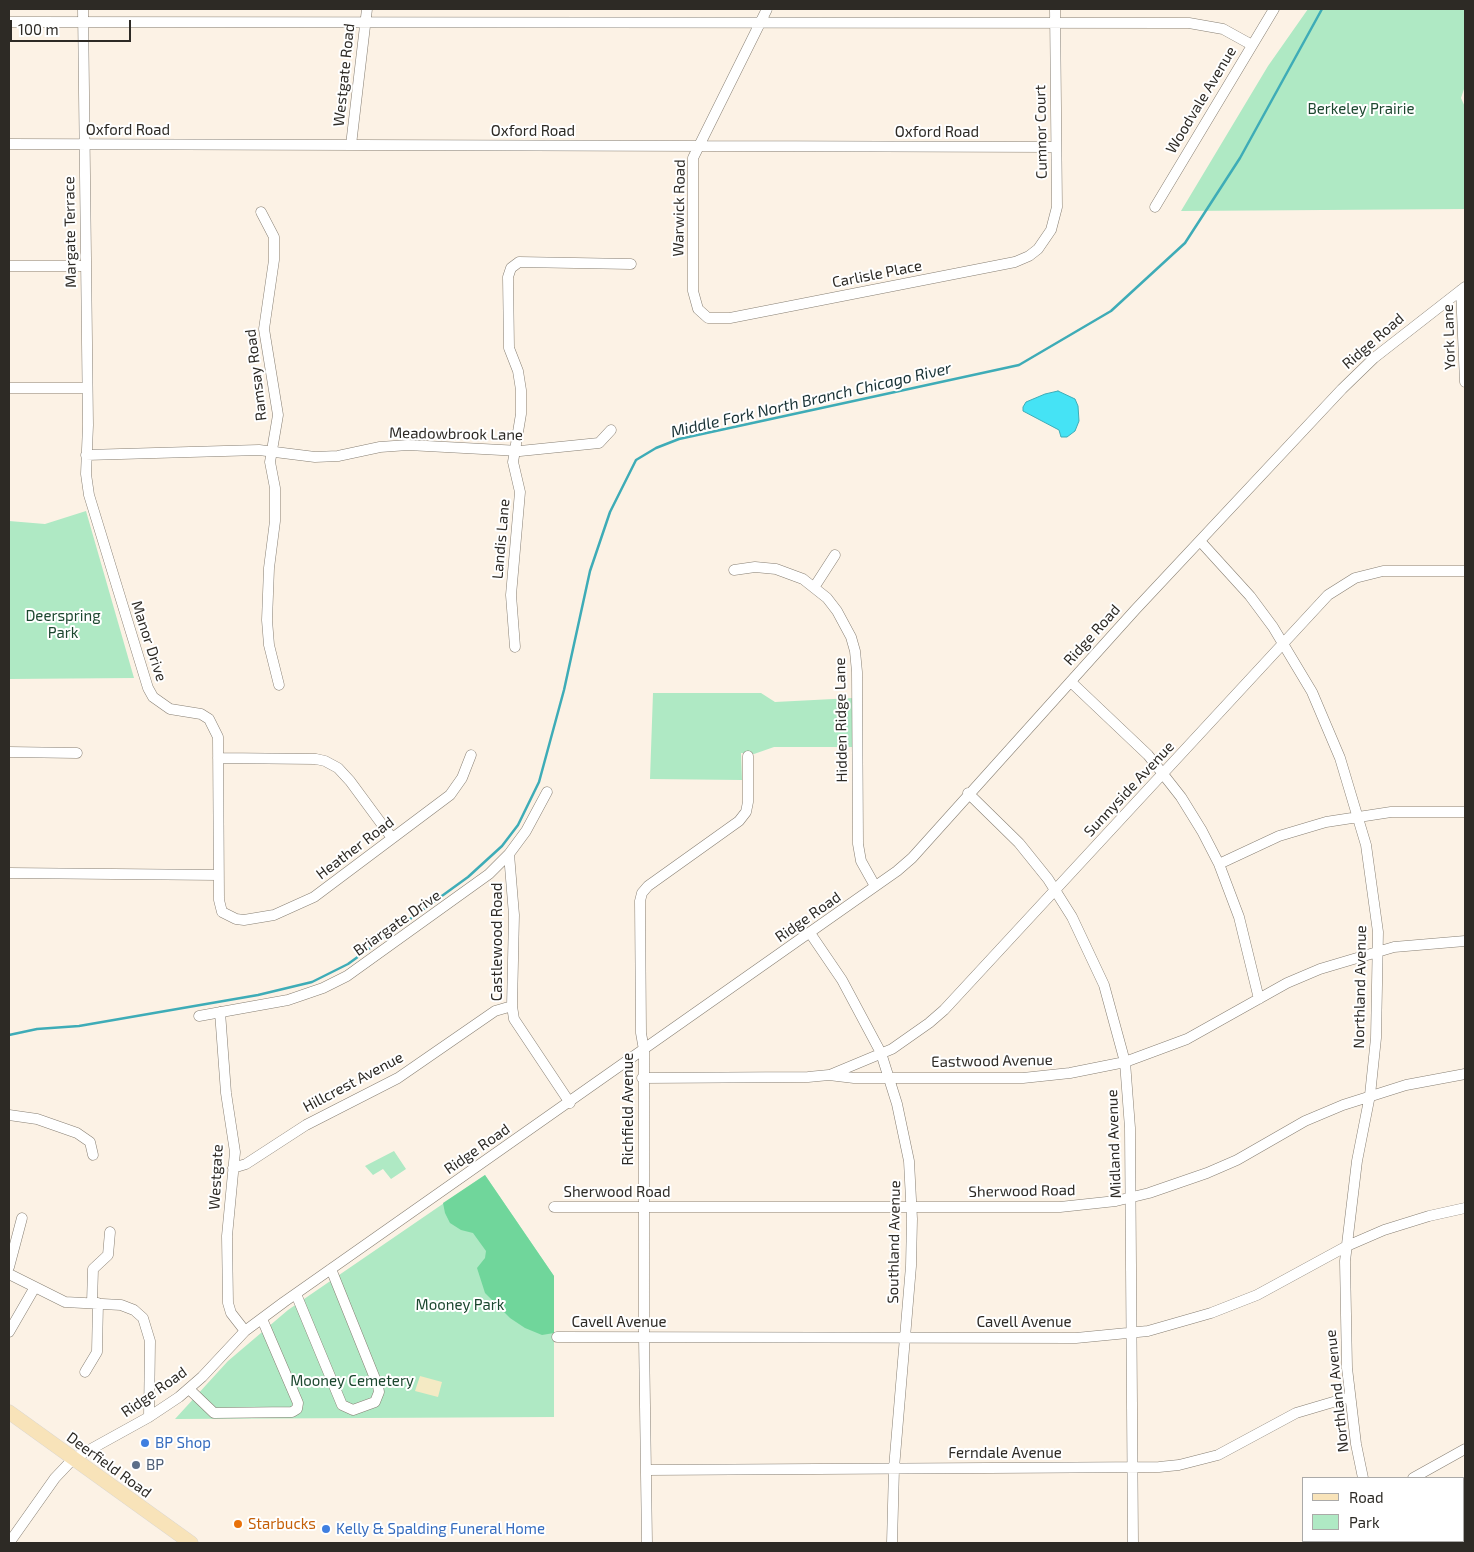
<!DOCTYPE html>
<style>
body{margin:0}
#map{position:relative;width:1474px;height:1552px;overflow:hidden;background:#fcf2e5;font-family:"Exo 2",sans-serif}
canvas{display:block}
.frame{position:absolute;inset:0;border:10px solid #2d2a25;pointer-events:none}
.legend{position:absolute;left:1302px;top:1477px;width:162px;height:65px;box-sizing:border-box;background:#fff;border:1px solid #abaaa8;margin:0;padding:6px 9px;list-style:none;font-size:15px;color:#2d2a25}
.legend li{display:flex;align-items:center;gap:10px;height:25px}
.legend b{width:25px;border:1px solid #abaaa8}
.scale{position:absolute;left:10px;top:20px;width:121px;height:22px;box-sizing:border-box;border:2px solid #2d2a25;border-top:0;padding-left:6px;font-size:15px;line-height:18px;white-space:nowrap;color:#2d2a25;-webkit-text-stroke:4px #fff;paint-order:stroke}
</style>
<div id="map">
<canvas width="1474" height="1552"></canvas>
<div class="frame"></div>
<ul class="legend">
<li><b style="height:6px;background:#f8e3b9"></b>Road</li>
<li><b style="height:14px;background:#afe9c4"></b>Park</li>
</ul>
<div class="scale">100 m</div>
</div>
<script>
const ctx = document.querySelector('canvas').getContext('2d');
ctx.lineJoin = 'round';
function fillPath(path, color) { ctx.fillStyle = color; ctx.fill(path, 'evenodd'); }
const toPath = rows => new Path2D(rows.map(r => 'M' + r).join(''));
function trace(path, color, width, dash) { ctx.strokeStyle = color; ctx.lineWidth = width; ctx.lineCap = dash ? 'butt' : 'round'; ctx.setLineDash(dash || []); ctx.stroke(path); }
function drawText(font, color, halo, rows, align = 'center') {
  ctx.font = font + ' "Exo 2",sans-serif'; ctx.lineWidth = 4; ctx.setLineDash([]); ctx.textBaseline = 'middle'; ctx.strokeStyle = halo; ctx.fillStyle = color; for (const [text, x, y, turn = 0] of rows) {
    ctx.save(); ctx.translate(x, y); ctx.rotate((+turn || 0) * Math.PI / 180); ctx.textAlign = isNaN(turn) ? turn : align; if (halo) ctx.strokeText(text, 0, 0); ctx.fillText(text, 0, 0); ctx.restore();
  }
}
const green = toPath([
 [1308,9,1465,9,1465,86,1461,98,1465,107,1465,209,1181,211,1268,66],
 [86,511,134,678,9,679,9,521,45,524],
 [653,693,761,693,775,702,853,698,854,747,774,747,754,754,741,753,742,780,650,779],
 [394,1151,406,1169,391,1179,383,1169,373,1175,365,1166],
 [485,1175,554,1276,554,1417,175,1419,228,1361,288,1310]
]);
const forest = toPath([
 [485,1175,554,1276,554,1333,542,1335,525,1328,510,1318,485,1293,477,1268,485,1258,486,1251,473,1233,461,1230,450,1223,445,1213,443,1203]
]);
const sand = toPath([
 [420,1376,442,1382,438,1397,415,1391]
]);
const water = toPath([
 [1058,391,1075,399,1078,406,1079,421,1075,431,1067,437,1061,437,1059,430,1023,411,1023,407,1026,402,1045,394,1058,391]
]);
const stream = toPath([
 [9,1035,37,1029,79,1026,258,995,312,982,348,964,468,877,502,846,518,825,539,782,564,690,590,571,610,512,636,460,656,448,679,439,1019,365,1111,311,1185,243,1240,158,1322,9]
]);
const minor = toPath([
 [83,9,88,425,86,474,89,495,148,688,153,697,170,709,201,714,209,719,218,737,219,900,222,912,236,919,244,920,274,915,314,897,450,795,462,778,471,755],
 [767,9,693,158,693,291,698,309,708,318,730,318,1015,262,1029,256,1038,249,1051,230,1057,207,1055,9],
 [9,22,1189,23,1223,29,1252,45],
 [9,144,1056,147],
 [351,145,367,9],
 [1155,207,1274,9],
 [261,212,274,237,274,260,264,329,278,415,270,462,275,488,275,521,269,568,267,620,269,645,279,685],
 [9,266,86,266],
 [1461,290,1465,382],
 [9,388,87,388],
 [86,455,259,450,315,457,338,456,380,447,408,445,520,451,599,443,611,430],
 [1200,541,1250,596,1273,627,1312,692,1340,758,1366,845,1378,932,1376,1038,1370,1095,1357,1161,1345,1261,1347,1368,1356,1444,1363,1478],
 [734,570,755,567,776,569,803,579,827,598,837,611,851,637,855,651,857,672,858,844,861,861,875,886],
 [815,586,835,555],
 [515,647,511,595,520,492,513,462,521,414,521,390,518,371,509,348,508,277,511,268,519,262,631,264],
 [1071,682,1148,755,1181,797,1202,831,1219,864,1239,917,1259,999],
 [9,752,77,753],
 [218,758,316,759,325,761,338,768,350,781,392,838],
 [968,793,1019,843,1048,879,1072,917,1104,985,1125,1062,1130,1128,1133,1543],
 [509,854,514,915,512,1006,514,1019,570,1103],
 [1219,864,1279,836,1326,822,1391,812,1465,812],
 [9,873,218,875],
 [810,933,842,980,881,1053,897,1104,909,1161,912,1219,911,1266,894,1468,892,1543],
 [220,1012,226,1093,235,1152,227,1236,228,1303,231,1313,245,1331],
 [199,1016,288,1000,323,988,347,976,489,874,509,854,526,831,547,792],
 [832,1074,892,1049,929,1023,944,1010,1328,595,1355,578,1383,571,1465,571],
 [642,1078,808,1077,829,1075,854,1078,1023,1078,1070,1073,1125,1062,1187,1039,1287,983,1320,969,1394,947,1465,941],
 [9,1115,37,1119,77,1133,90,1142,93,1155],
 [233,1168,246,1164,306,1125,398,1078,495,1011,512,1006],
 [554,1207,1060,1207,1116,1201,1149,1193,1207,1173,1237,1160,1305,1121,1343,1105,1406,1085,1465,1074],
 [9,1267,22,1218],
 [9,1274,65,1302,121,1305,134,1310,143,1318,150,1341,149,1417],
 [296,1294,342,1405,353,1410,375,1402,379,1392,378,1386,331,1269],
 [92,1303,93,1269,108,1255,110,1232],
 [9,1332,35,1287],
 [557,1337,1076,1338,1148,1331,1211,1313,1257,1295,1347,1246,1384,1230,1429,1216,1465,1208],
 [85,1372,97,1352,98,1303],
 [189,1389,214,1413,292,1412,297,1409,298,1403,262,1319],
 [646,1470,1159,1467,1179,1465,1218,1455,1296,1413,1350,1397],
 [1413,1478,1465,1449],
 [1378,1541,1379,1543],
 [9,1543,55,1478,73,1459,149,1417,179,1397,202,1377,245,1331,284,1302,897,871,912,858,1135,610,1342,389,1374,358,1465,287],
 [647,1543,644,1337,644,1050,641,1033,640,901,642,893,648,886,739,821,746,812,748,802,748,756],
 [1321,1543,1325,1541]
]);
const major = toPath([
 [9,1412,191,1543]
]);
const markers = [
 [145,1443,5,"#3f7fe0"],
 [136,1465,5,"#5c6f8a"],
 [238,1524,5,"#e8710a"],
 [326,1529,5,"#3f7fe0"]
];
const streetNames = [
 ["Westgate Road",344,75,-84],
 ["Woodvale Avenue",1201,100,-59],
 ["Oxford Road",128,130],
 ["Oxford Road",533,131],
 ["Oxford Road",937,132],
 ["Cumnor Court",1041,132,-91],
 ["Warwick Road",679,208,-89],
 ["Margate Terrace",70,232,-91],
 ["Carlisle Place",877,274,-11],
 ["York Lane",1449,337,-92],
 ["Ridge Road",1373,341,-41],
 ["Ramsay Road",256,375,-97],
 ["Meadowbrook Lane",456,434,1],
 ["Landis Lane",501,539,-85],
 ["Ridge Road",1092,635,-48],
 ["Manor Drive",149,641,72],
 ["Hidden Ridge Lane",841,720,-91],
 ["Sunnyside Avenue",1129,789,-47],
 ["Heather Road",355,848,-37],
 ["Ridge Road",808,917,-35],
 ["Briargate Drive",397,923,-35],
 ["Castlewood Road",497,942,-90],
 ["Northland Avenue",1360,987,-89],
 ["Eastwood Avenue",992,1061,-1],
 ["Hillcrest Avenue",353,1082,-28],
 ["Richfield Avenue",628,1109,-90],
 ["Midland Avenue",1114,1144,-92],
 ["Ridge Road",477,1149,-35],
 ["Westgate",216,1177,-87],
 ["Sherwood Road",1022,1191,-1],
 ["Sherwood Road",617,1192],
 ["Southland Avenue",894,1242,-89],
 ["Cavell Avenue",619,1322],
 ["Cavell Avenue",1024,1322],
 ["Northland Avenue",1337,1391,-96],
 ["Ridge Road",154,1392,-35],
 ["Ferndale Avenue",1005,1453],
 ["Deerfield Road",109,1465,36]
];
const parkNames = [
 ["Berkeley Prairie",1361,109],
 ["Deerspring",63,616],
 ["Park",63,633],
 ["Mooney Park",460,1305],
 ["Mooney Cemetery",352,1381]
];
const shopNames = [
 ["BP Shop",155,1443],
 ["Kelly & Spalding Funeral Home",336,1529]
];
const serviceNames = [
 ["BP",146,1465]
];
const foodNames = [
 ["Starbucks",248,1524]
];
const waterNames = [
 ["Middle Fork North Branch Chicago River",811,400,-13]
];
fillPath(green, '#afe9c4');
fillPath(forest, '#70d69b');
fillPath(sand, '#f4eac4');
fillPath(water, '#45e3f5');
trace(water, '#3eacb7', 1);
trace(stream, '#3eacb7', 2.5);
trace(minor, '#877f73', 11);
trace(major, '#d5d4d3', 15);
trace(minor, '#fff', 10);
trace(major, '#f8e3b9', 14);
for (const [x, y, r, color] of markers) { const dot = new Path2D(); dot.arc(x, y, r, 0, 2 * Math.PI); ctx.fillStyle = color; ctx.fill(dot); trace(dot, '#fff', 2); }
drawText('15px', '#2d2a25', '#fff', streetNames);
drawText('15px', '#1c472f', '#fff', parkNames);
drawText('15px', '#366cbe', '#fff', shopNames, 'left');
drawText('15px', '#4e5e75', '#fff', serviceNames, 'left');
drawText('15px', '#c56008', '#fff', foodNames, 'left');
drawText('italic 16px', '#193235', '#fff', waterNames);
</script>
